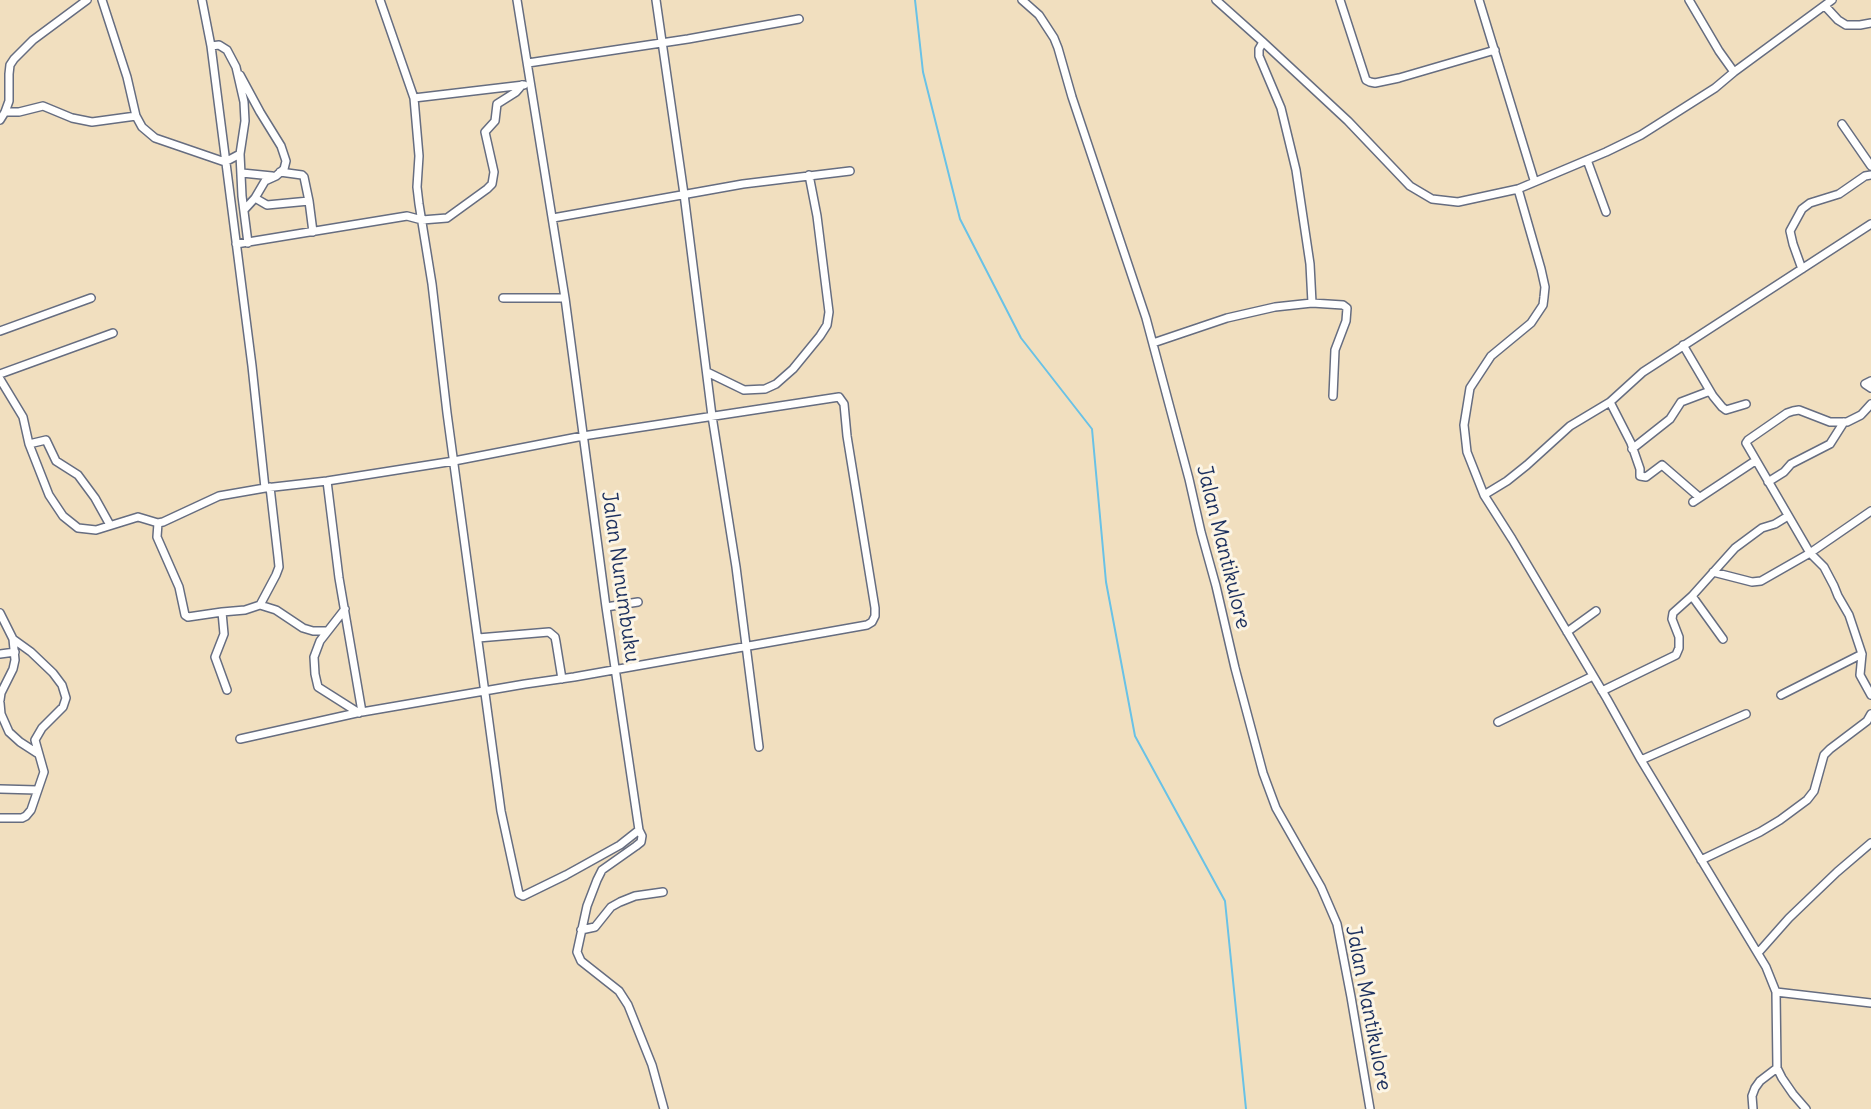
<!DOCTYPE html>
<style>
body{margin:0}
canvas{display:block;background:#f1dfbf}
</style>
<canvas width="1871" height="1109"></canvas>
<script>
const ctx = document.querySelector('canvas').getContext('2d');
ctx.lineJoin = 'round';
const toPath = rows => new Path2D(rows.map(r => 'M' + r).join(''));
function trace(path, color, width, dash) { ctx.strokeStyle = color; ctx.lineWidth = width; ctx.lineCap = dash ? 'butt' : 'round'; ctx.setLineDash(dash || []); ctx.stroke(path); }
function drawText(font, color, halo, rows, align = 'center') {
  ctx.font = font + ' Delius,sans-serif'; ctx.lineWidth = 6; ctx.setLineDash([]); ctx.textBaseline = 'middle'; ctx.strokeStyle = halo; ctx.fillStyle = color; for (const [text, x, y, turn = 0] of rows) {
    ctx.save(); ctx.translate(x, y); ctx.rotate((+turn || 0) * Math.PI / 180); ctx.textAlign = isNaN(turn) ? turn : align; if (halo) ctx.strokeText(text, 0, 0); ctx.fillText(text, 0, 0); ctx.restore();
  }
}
const stream = toPath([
 [915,0,923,72,960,219,1021,338,1092,429,1106,582,1135,736,1225,901,1246,1109]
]);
const street = toPath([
 [102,0,127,77,136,116,142,127,155,138,225,162,240,154],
 [202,0,211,46,252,366,265,488,327,481,454,461,583,436,839,397,844,404,847,436,875,608,875,616,872,622,867,625,574,677,525,684,362,712,339,578,327,481],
 [380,0,414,98,419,156,417,187,419,204,432,284,447,413,501,811,519,894,523,896,566,875,620,845,639,830],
 [517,0,565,298,606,607,639,830,642,836,641,842,636,846,602,870,597,880,587,906,577,952,581,961,619,991,628,1005,652,1065,664,1109],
 [656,0,684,194,712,416,736,567,759,747],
 [1022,0,1039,15,1054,38,1058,48,1072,97,1146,318,1189,479,1201,532,1216,586,1235,668,1263,773,1276,808,1321,887,1337,924,1351,997,1370,1109],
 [1216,0,1263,42,1348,121,1410,186,1432,199,1458,202,1518,189,1606,152,1641,135,1715,88,1734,72,1832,0],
 [1340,0,1366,80,1370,82,1375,83,1399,78,1495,50],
 [1479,0,1534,180],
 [1689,0,1719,51,1734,72],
 [1825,6,1838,20,1846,25,1860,25,1871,23],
 [211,46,219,45,227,50,236,67,244,102,245,121,240,154,242,196,248,243],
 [528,63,688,39,799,19],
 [240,75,260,112,281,146,286,161,284,169,276,176,265,181,255,198,244,210],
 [414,98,524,85],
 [5,112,19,112,43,106,72,118,92,122,136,116],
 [0,120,5,112,9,101,9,74,10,65,14,59,33,40,87,0],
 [1842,124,1871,166],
 [1587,160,1606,212],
 [280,172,302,175,304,177,309,201,313,232],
 [242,173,272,176],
 [1518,189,1541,269,1545,287,1544,297,1543,305,1531,323,1491,356,1470,388,1464,425,1467,452,1484,495,1512,539,1607,699,1641,760,1766,967,1776,992,1777,1068,1782,1078,1793,1094,1806,1109],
 [255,198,267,205,309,201],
 [553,218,743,184,850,171],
 [236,244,407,216,422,220,447,218,487,189,492,184,494,172,485,132,495,121,497,104,516,92,522,85],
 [1802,269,1793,244,1790,231,1802,209,1810,203,1839,194,1865,176,1871,175],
 [503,298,565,298],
 [1312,303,1343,305,1347,308,1346,321,1335,350,1333,396],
 [0,331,91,298],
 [1153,343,1227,318,1275,307,1312,303,1310,264,1296,170,1281,108,1259,56,1259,49,1263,42],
 [1683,345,1713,396,1722,407,1726,410,1746,404],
 [707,372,744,390,765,389,776,384,793,369,820,336,827,325,829,312,817,216,809,175],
 [0,374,113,333],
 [0,379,23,417,29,444,49,495,63,516,78,528,96,530,138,517,158,523,163,522,219,496,265,488],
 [1871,381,1865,384,1871,388],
 [1610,402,1631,443,1640,469,1640,476,1646,477,1662,465,1699,497],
 [1871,404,1861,415,1847,422,1830,422,1799,410,1793,411,1787,413,1748,440,1746,443,1810,553,1824,567,1834,586,1838,596,1849,615,1862,654,1860,675,1871,695],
 [29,444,46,440,56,461,78,475,95,498,110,525],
 [1632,449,1670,419,1681,402,1710,391],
 [1768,482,1784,472,1791,464,1830,444,1844,422],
 [1484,495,1507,481,1527,465,1570,426,1610,402,1643,372,1871,224],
 [1693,502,1755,461],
 [158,523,157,537,179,587,185,615,188,617,222,612,224,634,215,657,227,690],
 [1713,572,1752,582,1761,581,1810,553,1871,511],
 [1692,596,1723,639],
 [260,605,276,610,303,628,313,631,327,631],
 [606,607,638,602],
 [345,609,320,641,314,657,315,674,318,687,359,713],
 [222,612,245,610,260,605,276,575,279,567,278,557,270,487],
 [0,613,13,639,15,660,13,669,1,693,0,700],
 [1567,632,1596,611],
 [478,638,549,632,555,637,556,642,562,679],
 [0,654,15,652],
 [1602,691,1676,655,1679,648,1679,637,1672,619,1673,613,1692,596,1735,548,1762,528,1775,524,1788,516],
 [1781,695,1862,654],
 [0,703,1,714,9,732,20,742,37,753],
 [1498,722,1593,676],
 [240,739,361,712],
 [1641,760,1746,714],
 [0,789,37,790],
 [0,818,22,818,26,816,31,810,44,772,35,740,42,728,63,707,66,698,62,685,53,673,31,652,13,639],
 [1701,860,1760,832,1780,820,1807,800,1814,791,1824,755,1830,749,1867,721,1871,714],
 [581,930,595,927,611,907,620,902,635,896,663,892],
 [1758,953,1789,918,1837,872,1871,843],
 [1776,992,1871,1003],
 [1753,1109,1752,1096,1755,1088,1760,1081,1777,1068]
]);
const streetNames = [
 ["Jalan Mantikulore",1223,547,76],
 ["Jalan Nunumbuku",620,577,82],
 ["Jalan Mantikulore",1368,1008,79]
];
trace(stream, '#69c2e6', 2);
trace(street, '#666d80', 10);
trace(street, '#fff', 7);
drawText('21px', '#1b2f5e', '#fcf5e5', streetNames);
</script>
